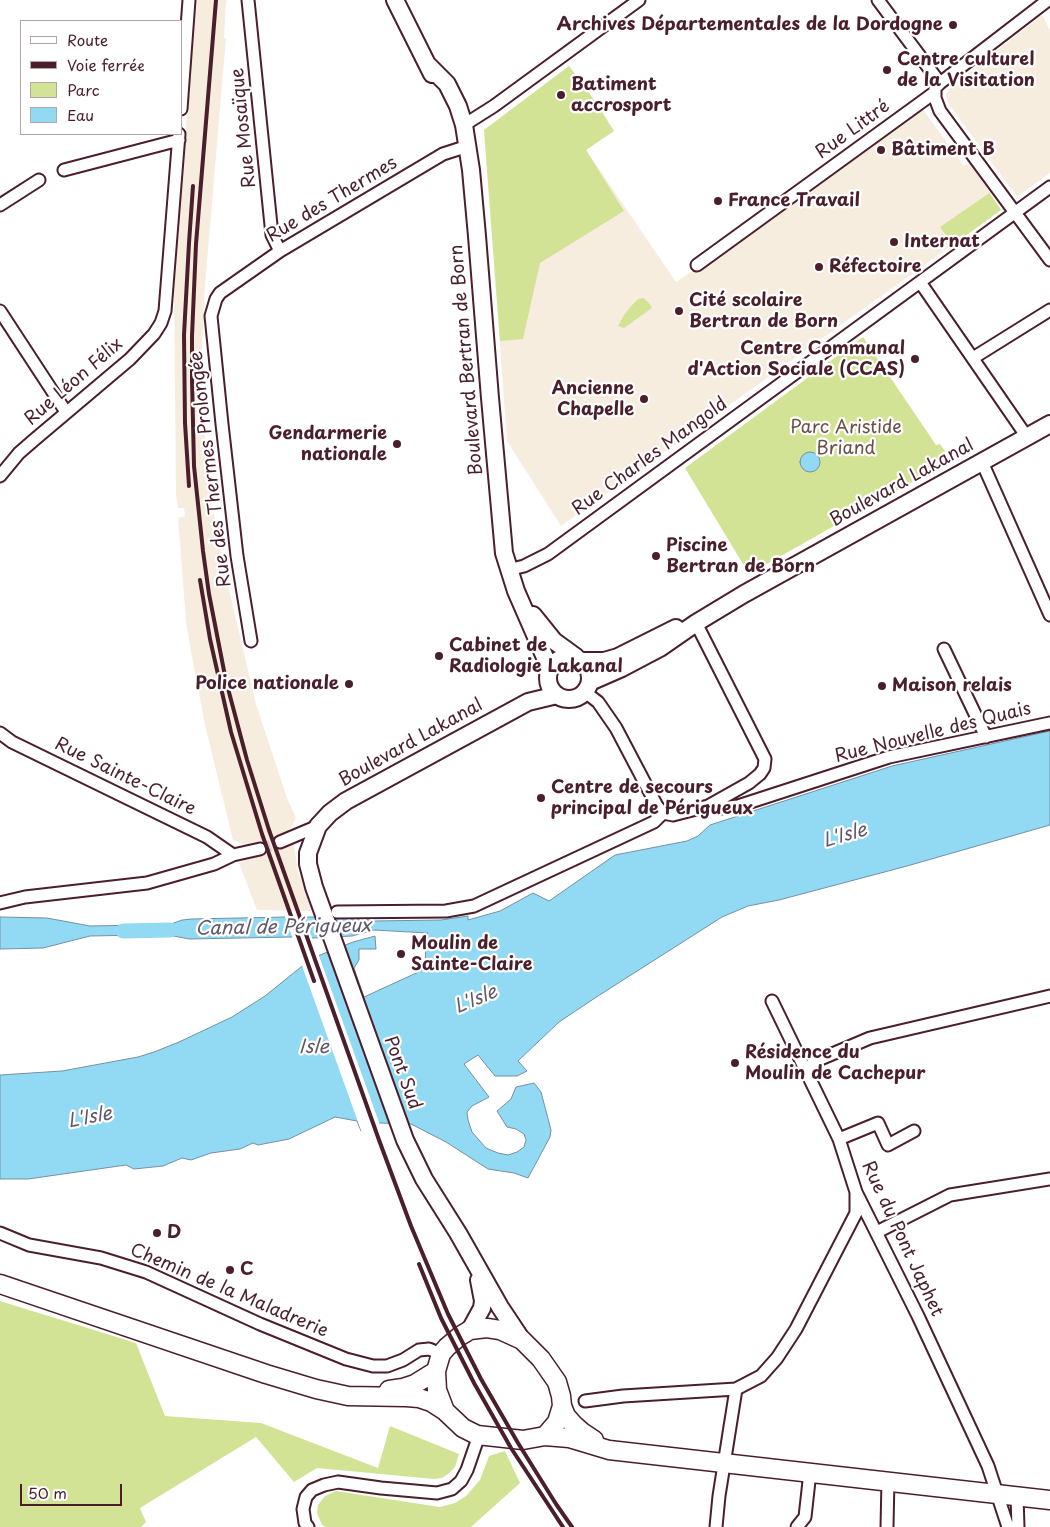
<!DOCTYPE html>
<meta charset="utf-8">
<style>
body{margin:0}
#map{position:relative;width:1050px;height:1527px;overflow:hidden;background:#fff;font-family:"Playpen Sans",sans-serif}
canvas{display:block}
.legend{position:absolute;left:20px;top:20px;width:162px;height:115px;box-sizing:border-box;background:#fff;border:1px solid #b7a5aa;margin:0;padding:6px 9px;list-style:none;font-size:15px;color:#4a1f2b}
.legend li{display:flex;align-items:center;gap:10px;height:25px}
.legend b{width:25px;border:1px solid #b7a5aa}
.scale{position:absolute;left:20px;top:1484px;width:102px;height:22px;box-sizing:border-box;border:2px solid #4a1f2b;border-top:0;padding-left:6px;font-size:15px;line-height:18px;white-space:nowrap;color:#4a1f2b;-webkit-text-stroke:4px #fff;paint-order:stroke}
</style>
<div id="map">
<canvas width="1050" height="1527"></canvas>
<ul class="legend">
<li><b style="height:6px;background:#fff"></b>Route</li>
<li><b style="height:6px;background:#4a1f2b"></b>Voie ferrée</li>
<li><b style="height:14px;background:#d3e396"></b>Parc</li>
<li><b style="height:14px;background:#92daf4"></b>Eau</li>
</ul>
<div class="scale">50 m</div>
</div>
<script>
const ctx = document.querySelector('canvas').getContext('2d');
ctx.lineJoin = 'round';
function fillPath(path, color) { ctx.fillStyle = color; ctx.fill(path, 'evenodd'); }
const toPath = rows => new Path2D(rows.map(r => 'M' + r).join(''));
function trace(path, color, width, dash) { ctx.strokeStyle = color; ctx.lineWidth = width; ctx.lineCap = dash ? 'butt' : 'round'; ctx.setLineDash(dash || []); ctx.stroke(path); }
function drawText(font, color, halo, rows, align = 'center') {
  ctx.font = font + ' "Playpen Sans",sans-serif'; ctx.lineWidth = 4.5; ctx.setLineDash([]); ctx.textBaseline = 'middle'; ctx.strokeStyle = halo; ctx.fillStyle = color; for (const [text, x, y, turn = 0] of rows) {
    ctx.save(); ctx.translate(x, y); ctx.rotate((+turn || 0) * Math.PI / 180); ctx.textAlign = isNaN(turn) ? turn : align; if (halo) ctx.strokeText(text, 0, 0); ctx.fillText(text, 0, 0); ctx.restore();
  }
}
const built = toPath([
 [195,0,227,0,226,2,224,38,226,38,204,297,202,351,203,392,205,436,212,504,205,507,206,515,214,514,227,581,256,704,287,798,296,818,281,846,293,844,294,845,298,872,314,911,257,910,239,863,260,852,233,840,205,725,190,646,186,621,178,518,185,516,184,508,178,508,176,495,174,291],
 [1042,15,1050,30,1050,173,1017,197,948,103,946,95,950,87],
 [569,66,595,101,614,131,586,150,676,282,822,183,833,173,921,107,964,166,971,162,1001,210,561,526,507,441,484,130]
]);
const green = toPath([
 [569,66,595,101,614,131,586,150,624,211,540,263,523,339,500,341,484,130],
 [991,192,990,194,1001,210,953,245,940,227],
 [643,298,649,303,652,308,624,328,618,326,624,315,632,305,638,299],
 [863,337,936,445,940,444,951,460,749,574,685,468],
 [0,1301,136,1343,165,1416,261,1423,378,1468,390,1426,459,1454,455,1467,448,1474,442,1478,434,1479,317,1468,294,1482,256,1437,140,1508,146,1522,141,1527,0,1527],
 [505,1451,520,1483,471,1527,326,1527,322,1525,317,1513,318,1505,325,1496,336,1491,440,1507,455,1503,466,1496,480,1480,489,1456]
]);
const water = toPath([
 '800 462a10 10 0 1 1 20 0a10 10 0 1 1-20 0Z',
 [1050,731,1050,825,907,866,779,900,748,906,722,917,598,996,559,1022,518,1061,527,1071,517,1076,495,1076,478,1055,464,1064,489,1097,472,1106,467,1112,468,1120,472,1132,486,1148,498,1153,508,1155,517,1152,524,1147,526,1140,524,1134,516,1129,507,1127,497,1111,511,1099,516,1087,534,1083,541,1092,551,1130,550,1137,528,1178,514,1173,488,1169,446,1142,411,1124,380,1123,361,1131,357,1121,335,1117,289,1139,258,1145,253,1143,240,1149,211,1153,191,1160,182,1158,163,1166,134,1169,126,1165,28,1179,0,1179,0,1075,62,1071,138,1057,154,1052,179,1042,232,1017,265,996,301,967,320,955,353,942,375,936,376,949,359,949,359,960,354,968,364,997,425,969,426,935,428,933,374,930,352,936,313,938,292,937,189,939,169,935,151,935,151,925,171,924,182,920,192,919,285,917,353,917,374,921,441,920,468,916,468,920,500,911,533,893,549,901,615,855,687,841,698,836,710,825,892,766,1050,731],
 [0,917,47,918,90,926,143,925,144,935,90,936,43,948,0,949,0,917]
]);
const pier = toPath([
 [284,914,304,915,313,941,293,939],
 [318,953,380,1125,362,1133,301,963]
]);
const canal = toPath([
 [123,931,170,930]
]);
const minorTunnel = toPath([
 [260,849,280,842]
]);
const minor = toPath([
 [248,0,272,235,280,251],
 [878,0,940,83],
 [935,92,935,98,940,111,1050,260],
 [181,109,189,0],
 [464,125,494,106,639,0],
 [64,170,179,140],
 [0,205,39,180],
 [697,265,927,98,935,92,935,88,940,83,1048,0],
 [920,282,1027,437],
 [0,311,66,412],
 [973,358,1050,310],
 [982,462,1050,615],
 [0,476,19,453,34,440,130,359,154,334,161,323,165,311,179,134],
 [508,570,524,566,548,554,1050,187],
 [251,641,237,556,222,424,211,316,216,299,220,293,280,251,443,154,468,146],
 [944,649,986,737],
 [585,692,598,702,616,728,657,806,663,813,673,815,708,806,749,783,760,774,764,768,765,759,696,623],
 [0,733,12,742,207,837,233,855],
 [708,806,720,808,738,806,889,757,1050,723],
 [280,842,318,826],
 [0,903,25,897,147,883,214,864,233,855,260,849],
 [337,912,446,911,474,906,654,822,663,813],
 [772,1001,839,1139,856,1192,918,1316,988,1466,1008,1527],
 [805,1069,818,1060,870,1038,1050,996],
 [839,1139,878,1123,888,1145,914,1131],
 [877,1232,950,1195,1050,1179],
 [0,1233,29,1245,101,1258,146,1272,260,1324,346,1359,373,1366,387,1366,403,1360,419,1350,429,1349,441,1354],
 [585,1401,623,1396,736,1389],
 [1017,1496,1018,1527],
 [308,1527,305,1523,303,1509,306,1497,312,1490,324,1485,338,1482,381,1488,437,1493,452,1489,461,1481,467,1470,477,1441,477,1435],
 [716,1527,719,1496,736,1389,761,1376,777,1358,796,1329,856,1213,856,1193],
 [797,1527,805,1517,810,1472],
 [887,1527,888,1480]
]);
const secondary = toPath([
 [395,0,432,74],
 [428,65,447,84,458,106,464,125,471,170,477,236,490,398,504,553,516,591,547,662,548,673],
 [533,615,554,641,576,657],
 '548 678a21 21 0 1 1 42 0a21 21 0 1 1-42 0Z',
 [583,661,604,661,618,657,676,628],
 [590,682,622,668,660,648,696,623,744,594,1050,424],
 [470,1330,482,1308,483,1301,479,1280],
 [522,1340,500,1307,458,1233,424,1179,405,1140,314,887,308,864,308,853,318,826,330,813,346,801,528,702,557,695]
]);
const primary = toPath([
 [0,1284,266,1374,316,1389,348,1396,406,1397,419,1398,431,1402,445,1411],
 [487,1328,500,1330,522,1340,541,1359,557,1382,561,1396,562,1406,557,1422,545,1436,523,1440,477,1435,463,1428,445,1411,437,1390,436,1371,441,1354,447,1347,460,1336,470,1330,487,1328],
 [389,1390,403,1388,415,1384,436,1371],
 [562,1406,566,1416,574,1425,582,1432,594,1440],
 [545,1436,569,1438,609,1450,1050,1500]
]);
const rail = toPath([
 [216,0,196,244,192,336,192,379,194,466,203,551,209,594,226,681,247,760,269,830,379,1140,411,1226,448,1314,481,1379,518,1443,556,1504,572,1527],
 [189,486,185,423,184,335,189,243,193,186],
 [200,580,210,639,231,732,262,834,314,981],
 [419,1264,441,1318,474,1383,511,1448,563,1527]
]);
const markers = [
 [953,25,5,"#4a1f2b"],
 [887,70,5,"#4a1f2b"],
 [561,95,5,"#4a1f2b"],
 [881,150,5,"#4a1f2b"],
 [718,201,5,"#4a1f2b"],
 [894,242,5,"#4a1f2b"],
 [819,267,5,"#4a1f2b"],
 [679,311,5,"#4a1f2b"],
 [915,359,5,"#4a1f2b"],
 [644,399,5,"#4a1f2b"],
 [397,444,5,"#4a1f2b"],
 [656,556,5,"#4a1f2b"],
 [439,656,5,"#4a1f2b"],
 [349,684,5,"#4a1f2b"],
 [882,686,5,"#4a1f2b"],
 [541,798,5,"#4a1f2b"],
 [401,954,5,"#4a1f2b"],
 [735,1063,5,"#4a1f2b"],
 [157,1233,5,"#4a1f2b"],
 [230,1270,5,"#4a1f2b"]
];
const poiNames = [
 ["Archives Départementales de la Dordogne",943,25,"right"],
 ["Centre culturel",897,60],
 ["de la Visitation",897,81],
 ["Batiment",571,85],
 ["accrosport",571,106],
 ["Bâtiment B",891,150],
 ["France Travail",728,201],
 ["Internat",904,242],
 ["Réfectoire",829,267],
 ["Cité scolaire",689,301],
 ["Bertran de Born",689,322],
 ["Centre Communal",905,349,"right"],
 ["d'Action Sociale (CCAS)",905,370,"right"],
 ["Ancienne",634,389,"right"],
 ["Chapelle",634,410,"right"],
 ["Gendarmerie",387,434,"right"],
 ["nationale",387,455,"right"],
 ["Piscine",666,546],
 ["Bertran de Born",666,567],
 ["Cabinet de",449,646],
 ["Radiologie Lakanal",449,667],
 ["Police nationale",339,684,"right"],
 ["Maison relais",892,686],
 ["Centre de secours",551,788],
 ["principal de Périgueux",551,809],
 ["Moulin de",411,944],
 ["Sainte-Claire",411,965],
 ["Résidence du",745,1053],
 ["Moulin de Cachepur",745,1074],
 ["D",167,1233],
 ["C",240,1270]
];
const streetNames = [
 ["Rue Mosaïque",244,128,-96],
 ["Rue Littré",853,130,-36],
 ["Rue des Thermes",332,200,-31],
 ["Boulevard Bertran de Born",467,360,-95],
 ["Rue Léon Félix",74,382,-41],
 ["Rue Charles Mangold",650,457,-36],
 ["Rue des Thermes Prolongée",211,469,-97],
 ["Boulevard Lakanal",902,483,-29],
 ["Rue Nouvelle des Quais",933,733,-14],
 ["Boulevard Lakanal",411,743,-29],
 ["Rue Sainte-Claire",125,777,26],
 ["Pont Sud",402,1073,70],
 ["Rue du Pont Japhet",902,1239,65],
 ["Chemin de la Maladrerie",229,1291,23]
];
const parkNames = [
 ["Parc Aristide",846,428],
 ["Briand",846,449]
];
const waterNames = [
 ["L'Isle",845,836,-16],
 ["Canal de Périgueux",283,928,-1],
 ["L'Isle",476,1000,-23],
 ["Isle",314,1048],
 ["L'Isle",90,1118,-11]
];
fillPath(built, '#f6eddf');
fillPath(green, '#d3e396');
fillPath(water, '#92daf4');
trace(water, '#758fa4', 1);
fillPath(pier, '#fff');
trace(canal, '#92daf4', 15);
trace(minorTunnel, '#dbd2d5', 11, [11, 5.5]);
trace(minor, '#4a1f2b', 15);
trace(secondary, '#4a1f2b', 20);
trace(primary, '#4a1f2b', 21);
trace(minor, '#fff', 11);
trace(secondary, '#fff', 16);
trace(primary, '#fff', 18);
trace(rail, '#4a1f2b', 4);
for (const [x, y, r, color] of markers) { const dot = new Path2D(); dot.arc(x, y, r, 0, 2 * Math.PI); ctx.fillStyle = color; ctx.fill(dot); trace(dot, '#fff', 2); }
drawText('bold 18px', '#4a1f2b', '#fff', poiNames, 'left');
drawText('18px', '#4a1f2b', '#fff', streetNames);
drawText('18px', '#6c5046', '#fff', parkNames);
drawText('italic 19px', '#605767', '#fff', waterNames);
</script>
